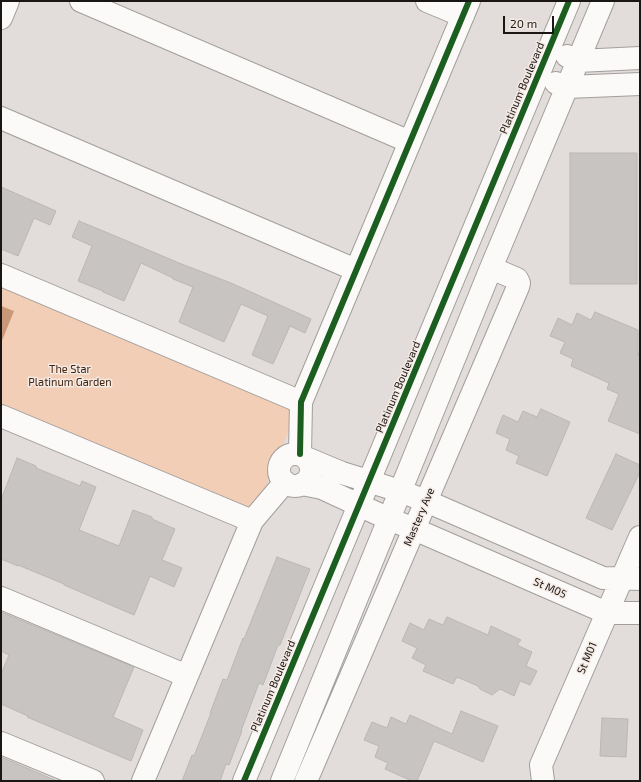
<!DOCTYPE html>
<style>
body{margin:0}
#map{position:relative;width:641px;height:782px;overflow:hidden;background:#e2ddda;font-family:"Exo 2",sans-serif}
canvas{display:block}
.frame{position:absolute;inset:0;border:2px solid #191614;pointer-events:none}
.scale{position:absolute;left:503px;top:16px;width:51px;height:18px;box-sizing:border-box;border:2px solid #191614;border-top:0;padding-left:5px;font-size:12px;line-height:14px;white-space:nowrap;color:#191614;-webkit-text-stroke:3px #f4e9e3;paint-order:stroke}
</style>
<div id="map">
<canvas width="641" height="782"></canvas>
<div class="frame"></div>
<div class="scale">20 m</div>
</div>
<script>
const ctx = document.querySelector('canvas').getContext('2d');
ctx.lineJoin = 'round';
function fillPath(path, color) { ctx.fillStyle = color; ctx.fill(path, 'evenodd'); }
const toPath = rows => new Path2D(rows.map(r => 'M' + r).join(''));
function trace(path, color, width, dash) { ctx.strokeStyle = color; ctx.lineWidth = width; ctx.lineCap = dash ? 'butt' : 'round'; ctx.setLineDash(dash || []); ctx.stroke(path); }
function drawText(font, color, halo, rows, align = 'center') {
  ctx.font = font + ' "Exo 2",sans-serif'; ctx.lineWidth = 3; ctx.setLineDash([]); ctx.textBaseline = 'middle'; ctx.strokeStyle = halo; ctx.fillStyle = color; for (const [text, x, y, turn = 0] of rows) {
    ctx.save(); ctx.translate(x, y); ctx.rotate((+turn || 0) * Math.PI / 180); ctx.textAlign = isNaN(turn) ? turn : align; if (halo) ctx.strokeText(text, 0, 0); ctx.fillText(text, 0, 0); ctx.restore();
  }
}
const green = toPath([
 [1,275,300,403,252,521,1,416]
]);
const water = toPath([
 [1,306,14,311,1,343]
]);
const building = toPath([
 [570,153,637,153,637,284,570,284,570,153],
 [1,187,56,211,50,225,34,218,18,256,1,249,1,187],
 [79,221,120,238,179,263,231,283,311,319,305,333,290,326,273,364,252,355,268,316,241,304,224,342,179,322,193,287,173,279,173,278,141,263,124,301,103,292,103,291,78,281,92,246,72,237,79,221],
 [595,312,638,330,638,356,640,350,640,434,608,421,619,394,607,389,609,383,571,366,573,359,560,353,565,342,550,336,558,318,572,325,577,313,591,320,595,312],
 [541,409,570,422,547,476,516,463,519,456,506,450,510,439,496,433,503,415,518,422,523,411,537,417,541,409],
 [616,454,640,465,640,472,612,530,586,518,616,454],
 [17,458,36,466,36,468,80,486,82,481,96,487,79,530,119,546,133,510,152,517,152,519,175,529,162,560,182,568,174,587,150,576,134,615,64,585,64,584,18,565,18,566,1,559,1,500,17,458],
 [277,557,310,569,280,645,278,645,263,685,259,683,241,731,242,731,229,765,226,764,220,781,182,781,192,755,194,756,211,713,210,713,223,679,227,680,243,638,244,639,277,557],
 [1,612,134,667,113,717,143,730,131,761,27,717,28,716,1,704,1,674,9,655,1,651,1,612],
 [447,617,488,635,491,626,521,640,517,645,532,652,526,666,537,671,530,685,520,681,514,696,500,689,492,695,480,689,478,686,457,677,453,684,423,671,426,665,412,658,417,648,402,641,410,623,424,630,429,619,443,625,447,617],
 [461,711,498,726,483,762,434,741,417,781,412,781,385,769,388,763,375,757,379,746,364,740,372,722,387,728,391,717,406,724,410,715,452,734,461,711],
 [602,718,628,719,626,757,600,756,602,718],
 [1,757,57,781,1,781,1,757]
]);
const minor = toPath([
 [81,1,410,142],
 [427,1,463,16],
 [1,18,8,1],
 [567,56,578,61,640,58],
 [556,83,567,87,640,84],
 [1,118,356,270],
 [1,275,301,402],
 [1,416,252,521],
 '279 470a16 16 0 1 1 32 0a16 16 0 1 1-32 0Z',
 [300,454,301,402,469,1],
 [306,458,342,473,400,491,426,501,603,578,640,579],
 [302,484,322,488,389,519,414,529,607,613,640,613],
 [1,598,187,676],
 [1,743,93,781],
 [143,781,252,521,285,482],
 [244,781,569,1],
 [282,781,389,519,491,268,603,1],
 [306,781,518,287,519,283,517,279,491,268],
 [543,781,541,765,640,537]
]);
const cycleway = toPath([
 [300,454,301,402,469,1],
 [244,781,569,1]
]);
const streetNames = [
 ["Platinum Boulevard",522,88,-67],
 ["Platinum Boulevard",398,387,-67],
 ["Mastery Ave",419,517,-67],
 ["St M05",550,588,24],
 ["St M01",587,658,-67],
 ["Platinum Boulevard",273,686,-67]
];
const parkNames = [
 ["The Star",70,369],
 ["Platinum Garden",70,382]
];
fillPath(green, '#f2ceb7');
fillPath(water, '#c99878');
fillPath(building, '#c8c4c1');
trace(building, '#bbb6b4', 1);
trace(minor, '#a29e9b', 24);
trace(minor, '#fbfaf9', 22);
trace(cycleway, '#1b5e20', 6);
drawText('11px', '#191614', '#f4e9e3', streetNames);
drawText('11px', '#402310', '#f4e9e3', parkNames);
</script>
